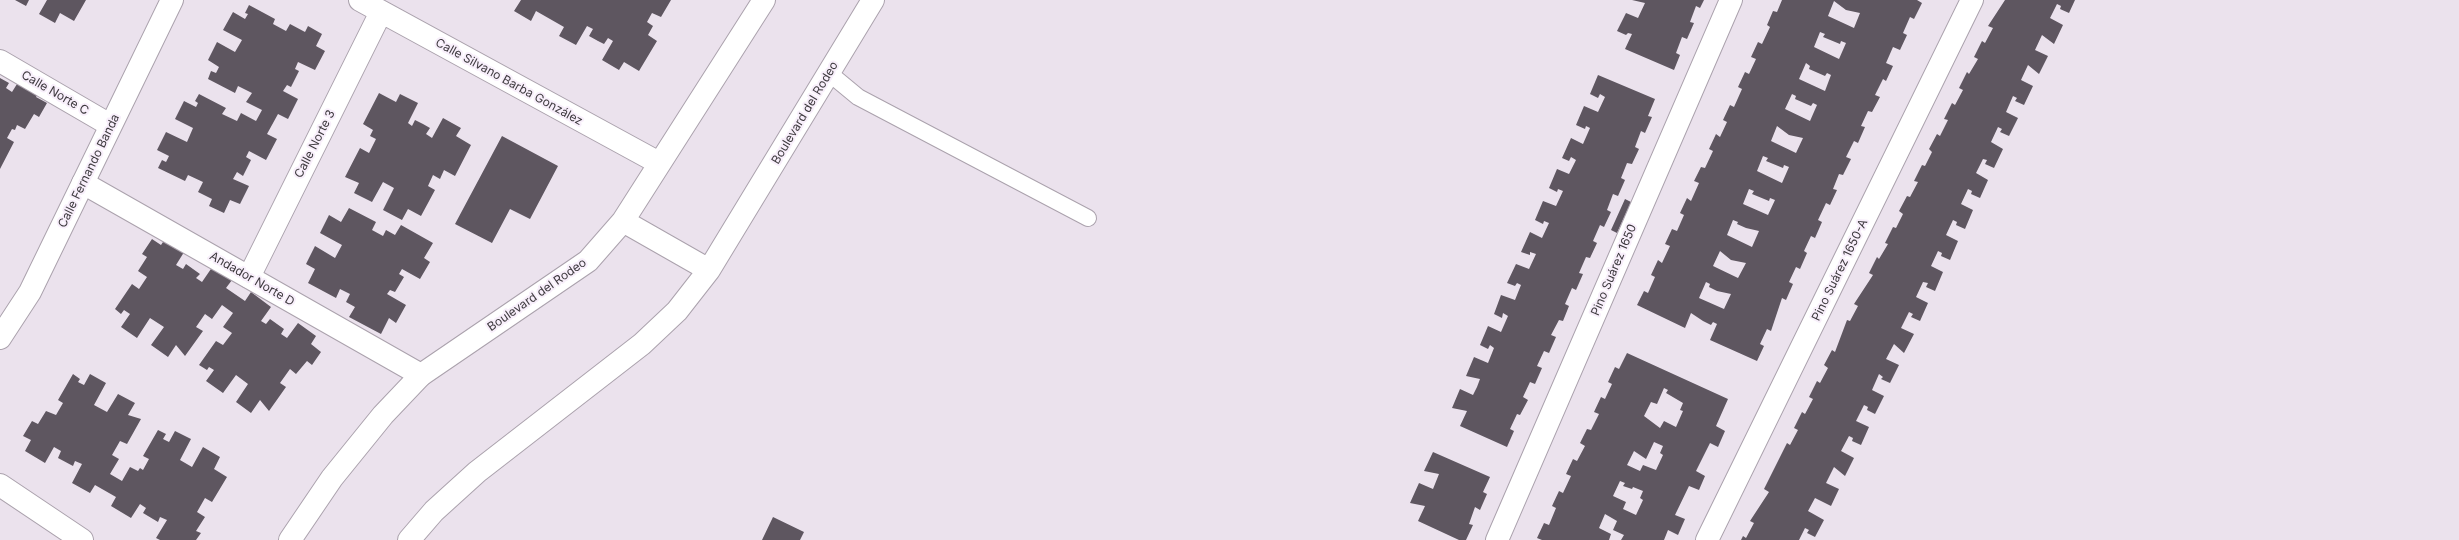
<!DOCTYPE html>
<meta charset="utf-8">
<style>
body{margin:0}
canvas{display:block;background:#ebe2ed}
</style>
<canvas width="2459" height="540"></canvas>
<script>
const ctx = document.querySelector('canvas').getContext('2d');
ctx.lineJoin = 'round';
function fillPath(path, color) { ctx.fillStyle = color; ctx.fill(path, 'evenodd'); }
const toPath = rows => new Path2D(rows.map(r => 'M' + r).join(''));
function trace(path, color, width, dash) { ctx.strokeStyle = color; ctx.lineWidth = width; ctx.lineCap = dash ? 'butt' : 'round'; ctx.setLineDash(dash || []); ctx.stroke(path); }
function drawText(font, color, halo, rows, align = 'center') {
  ctx.font = font + ' Inter,sans-serif'; ctx.lineWidth = 4; ctx.setLineDash([]); ctx.textBaseline = 'middle'; ctx.strokeStyle = halo; ctx.fillStyle = color; for (const [text, x, y, turn = 0] of rows) {
    ctx.save(); ctx.translate(x, y); ctx.rotate((+turn || 0) * Math.PI / 180); ctx.textAlign = isNaN(turn) ? turn : align; if (halo) ctx.strokeText(text, 0, 0); ctx.fillText(text, 0, 0); ctx.restore();
  }
}
const building = toPath([
 [15,0,29,0,26,6],
 [47,0,86,0,74,21,60,13,55,23,39,14],
 [521,0,671,0,661,17,652,13,647,22,653,26,648,35,657,41,639,71,624,62,619,70,602,60,613,41,608,38,604,44,598,41,589,36,593,29,587,26,576,45,559,36,564,27,536,11,531,21,514,11],
 [1632,0,1704,0,1700,8,1696,6,1690,22,1694,23,1687,39,1682,37,1676,53,1680,55,1674,70,1625,49,1632,34,1628,33,1626,35,1617,31,1626,13,1638,18,1645,3],
 [1782,0,1917,0,1922,3,1914,19,1910,17,1903,33,1907,35,1900,50,1893,47,1886,63,1893,66,1886,81,1883,79,1875,95,1880,97,1872,112,1868,111,1861,126,1865,127,1858,143,1854,141,1846,157,1851,159,1843,175,1839,174,1833,189,1837,190,1830,205,1826,203,1818,220,1822,222,1815,238,1811,236,1804,251,1807,253,1800,269,1796,267,1789,282,1793,284,1786,300,1782,298,1771,331,1767,329,1760,344,1764,346,1757,361,1710,340,1717,324,1713,322,1711,325,1703,321,1691,313,1685,328,1637,305,1644,291,1648,293,1655,277,1651,275,1658,260,1662,263,1670,246,1665,244,1672,229,1677,231,1684,215,1680,213,1687,198,1691,201,1699,183,1694,181,1701,167,1705,168,1713,151,1709,149,1716,134,1720,137,1727,122,1723,120,1730,105,1734,107,1742,89,1738,87,1745,72,1749,74,1756,59,1751,57,1758,42,1762,44,1770,27,1767,25,1773,11,1777,12],
 [1834,1,1846,10,1860,13,1854,28,1828,16],
 [1820,32,1825,34,1823,37,1840,44,1841,41,1846,43,1839,59,1814,47],
 [1806,63,1810,66,1809,69,1825,76,1827,73,1831,75,1825,91,1799,79],
 [1792,94,1796,96,1795,99,1811,106,1813,103,1817,105,1810,121,1785,109],
 [1777,126,1789,135,1803,138,1796,153,1771,141],
 [1763,156,1768,158,1766,161,1783,168,1784,165,1789,167,1782,183,1757,171],
 [1749,189,1754,191,1752,194,1769,201,1770,198,1775,200,1768,215,1743,204],
 [1733,220,1738,222,1737,224,1746,228,1759,231,1752,247,1727,235],
 [1720,251,1731,260,1746,263,1738,278,1713,266],
 [1706,282,1710,284,1709,287,1717,291,1731,294,1724,309,1699,298],
 [2005,0,2075,0,2069,13,2060,9,2061,6,2057,4,2050,18,2063,25,2054,44,2042,35,2035,50,2048,56,2039,74,2028,65,2021,80,2033,86,2024,105,2015,101,2017,98,2013,96,2006,112,2018,118,2009,136,2000,132,2002,129,1998,127,1991,142,2003,149,1994,168,1985,164,1987,160,1983,159,1976,173,1988,180,1980,198,1971,194,1972,191,1968,189,1961,204,1973,210,1965,229,1956,225,1957,222,1953,220,1946,235,1958,241,1950,260,1941,256,1942,253,1938,251,1931,266,1943,272,1935,291,1926,287,1928,283,1923,282,1916,297,1928,303,1920,321,1911,317,1913,314,1909,312,1901,328,1914,334,1904,353,1894,344,1886,359,1899,365,1890,383,1881,379,1883,377,1879,374,1872,390,1884,396,1875,414,1867,410,1868,407,1864,405,1856,421,1869,427,1861,445,1852,441,1853,438,1849,436,1841,451,1854,458,1845,476,1834,467,1826,483,1839,489,1831,506,1815,498,1808,511,1824,520,1815,537,1807,533,1809,530,1805,528,1799,540,1741,540,1743,536,1746,538,1754,523,1750,521,1769,492,1764,489,1787,443,1790,445,1798,430,1794,428,1802,412,1805,414,1813,399,1809,397,1817,381,1820,383,1828,368,1824,365,1832,350,1835,352,1847,320,1850,321,1858,306,1854,304,1873,275,1869,273,1877,257,1879,259,1888,244,1885,243,1893,227,1896,228,1903,214,1899,211,1907,196,1910,197,1918,182,1914,181,1922,165,1925,166,1932,152,1929,149,1937,134,1940,136,1948,120,1944,119,1952,103,1955,105,1963,90,1959,88,1967,72,1969,74,1978,59,1974,57,1982,41,1985,43,1993,28,1988,26],
 [249,5,275,19,273,24,286,31,290,24,305,32,308,26,322,34,316,46,325,51,315,70,298,62,295,69,299,71,291,87,287,85,283,91,298,99,288,119,278,114,267,134,277,139,266,160,249,151,246,157,251,160,243,176,237,172,233,179,249,186,240,204,230,200,224,213,209,206,212,199,198,192,203,182,188,175,185,181,158,168,162,160,166,162,169,156,157,150,166,132,187,142,193,128,175,119,184,101,196,107,198,103,195,101,199,94,226,108,222,114,237,121,241,113,256,121,262,110,246,102,252,93,238,86,235,93,208,79,211,71,216,73,219,67,208,60,217,42,235,52,242,40,223,30,233,12,245,19,248,14,245,13],
 [1598,75,1655,99,1648,116,1652,117,1645,133,1641,131,1635,147,1639,149,1632,164,1627,163,1621,178,1625,180,1618,196,1613,194,1607,210,1611,212,1604,227,1600,225,1593,241,1597,243,1590,258,1586,257,1579,273,1583,274,1576,290,1572,288,1565,304,1569,306,1563,321,1559,320,1551,335,1556,337,1549,353,1544,351,1537,366,1542,368,1535,384,1530,382,1523,397,1528,400,1520,415,1517,414,1510,429,1514,431,1507,447,1460,426,1467,411,1452,408,1460,389,1473,395,1477,387,1480,379,1466,376,1474,357,1488,363,1494,348,1490,345,1488,349,1480,345,1488,326,1501,332,1508,316,1503,313,1502,318,1494,314,1501,295,1515,300,1521,285,1517,283,1515,286,1507,283,1516,264,1529,269,1536,254,1530,252,1530,255,1521,252,1530,232,1542,238,1549,223,1544,221,1543,224,1535,220,1543,201,1556,206,1563,191,1558,189,1557,192,1549,188,1557,169,1569,174,1576,160,1571,157,1569,161,1562,158,1571,138,1583,144,1590,128,1586,126,1585,129,1576,125,1584,106,1598,112,1605,97,1600,94,1598,98,1590,94],
 [22,76,42,87,36,97,47,103,39,117,34,114,25,129,17,125,15,130,12,129,7,138,14,142,0,169,0,78,9,83,6,88,12,92],
 [379,93,396,102,400,94,418,103,408,123,412,126,415,120,423,124,430,128,426,134,432,138,443,118,461,128,456,136,471,145,455,176,444,170,440,179,433,175,428,186,435,190,421,216,408,209,402,220,383,210,394,188,383,182,372,202,354,193,359,183,345,177,360,148,369,153,376,139,370,136,373,130,363,124],
 [502,136,558,166,530,219,510,209,492,243,455,224],
 [1625,199,1631,202,1617,233,1611,230],
 [349,208,376,222,372,230,383,236,386,230,395,235,401,225,433,243,424,258,430,262,420,279,402,269,399,274,404,277,395,292,390,290,387,294,406,305,396,323,389,318,381,334,349,317,355,307,346,302,350,294,340,289,336,298,308,283,315,269,306,264,315,246,335,258,342,245,320,233,329,215,341,222],
 [167,236,186,249,176,265,183,269,186,264,200,274,196,278,202,282,213,266,232,280,226,288,245,301,251,292,271,307,261,321,266,324,270,319,284,329,281,334,287,338,298,323,316,336,311,344,321,352,312,365,307,361,296,374,290,369,280,383,286,387,269,411,260,400,251,413,236,402,248,384,236,375,223,393,206,381,214,370,209,367,207,370,199,365,216,341,223,345,232,333,223,327,233,313,222,305,212,319,205,314,196,327,203,331,185,356,176,345,168,357,151,345,164,327,150,318,137,338,121,327,130,314,124,310,121,314,115,309,132,284,139,289,147,277,138,271,147,257,142,254,152,239,161,245],
 [1627,353,1728,399,1716,426,1725,431,1718,447,1710,443,1696,471,1705,476,1699,490,1689,486,1675,515,1685,519,1678,535,1668,530,1664,540,1621,540,1624,535,1613,530,1617,521,1605,514,1599,528,1611,534,1609,540,1542,540,1537,538,1544,523,1549,525,1556,508,1552,506,1559,491,1563,493,1571,476,1566,474,1573,459,1577,461,1585,446,1580,443,1587,429,1591,430,1599,414,1594,412,1601,397,1605,399,1612,384,1608,382,1615,367,1619,369],
 [1664,388,1668,390,1666,393,1683,403,1680,410,1683,411,1676,427,1664,421,1660,428,1644,416,1651,402,1657,404],
 [1654,442,1663,446,1660,453,1663,455,1656,470,1643,465,1640,471,1627,465,1634,451,1646,459],
 [1620,481,1625,483,1623,486,1632,489,1633,487,1643,491,1640,498,1643,500,1636,515,1623,509,1626,502,1613,496],
 [73,374,80,379,78,382,84,385,90,374,106,383,94,405,107,412,118,394,135,403,128,415,141,419,127,444,120,441,112,455,119,459,110,474,122,481,130,467,138,471,140,468,143,470,149,459,143,456,158,430,166,434,163,439,169,442,175,431,191,439,180,460,192,467,203,447,220,457,214,469,227,477,212,502,205,498,197,512,205,517,196,531,201,533,196,540,160,540,156,538,167,520,160,517,158,522,143,513,146,508,140,504,131,518,111,506,116,497,95,485,90,493,72,483,82,464,75,461,73,466,58,458,61,451,54,447,45,463,25,451,31,440,23,436,32,421,38,424,46,411,56,415,63,403,58,400],
 [1433,452,1490,477,1483,492,1487,494,1480,510,1475,507,1469,524,1473,525,1466,540,1459,540,1418,521,1425,506,1410,503,1419,483,1433,489,1439,474,1424,471],
 [773,517,804,532,800,540,762,540]
]);
const service = toPath([
 [829,73,858,97,1088,218]
]);
const pedestrian = toPath([
 [0,61,110,125],
 [83,183,421,375]
]);
const minor = toPath([
 [360,0,659,163],
 [249,277,381,12],
 [0,338,30,292,172,0],
 [0,485,82,540],
 [1497,540,1731,0],
 [1707,540,1972,0]
]);
const tertiary = toPath([
 [623,221,709,270],
 [290,540,332,478,383,415,421,375,588,261,623,221,764,0],
 [409,540,434,511,477,472,642,344,677,311,709,270,873,0]
]);
const streetNames = [
 ["Calle Silvano Barba González",509,82,29],
 ["Calle Norte C",55,93,30],
 ["Boulevard del Rodeo",805,113,-59],
 ["Calle Norte 3",315,144,-63],
 ["Calle Fernando Banda",89,171,-64],
 ["Pino Suárez 1650",1614,270,-67],
 ["Pino Suárez 1650-A",1840,270,-64],
 ["Andador Norte D",252,279,30],
 ["Boulevard del Rodeo",537,295,-35]
];
fillPath(building, '#5e5660');
trace(service, '#aba2ad', 18);
trace(pedestrian, '#aba2ad', 24);
trace(minor, '#aba2ad', 24);
trace(tertiary, '#aba2ad', 24);
trace(service, '#fff', 16);
trace(pedestrian, '#fff', 22);
trace(minor, '#fff', 22);
trace(tertiary, '#fff', 22);
drawText('12px', '#3d393e', '#f8effb', streetNames);
</script>
